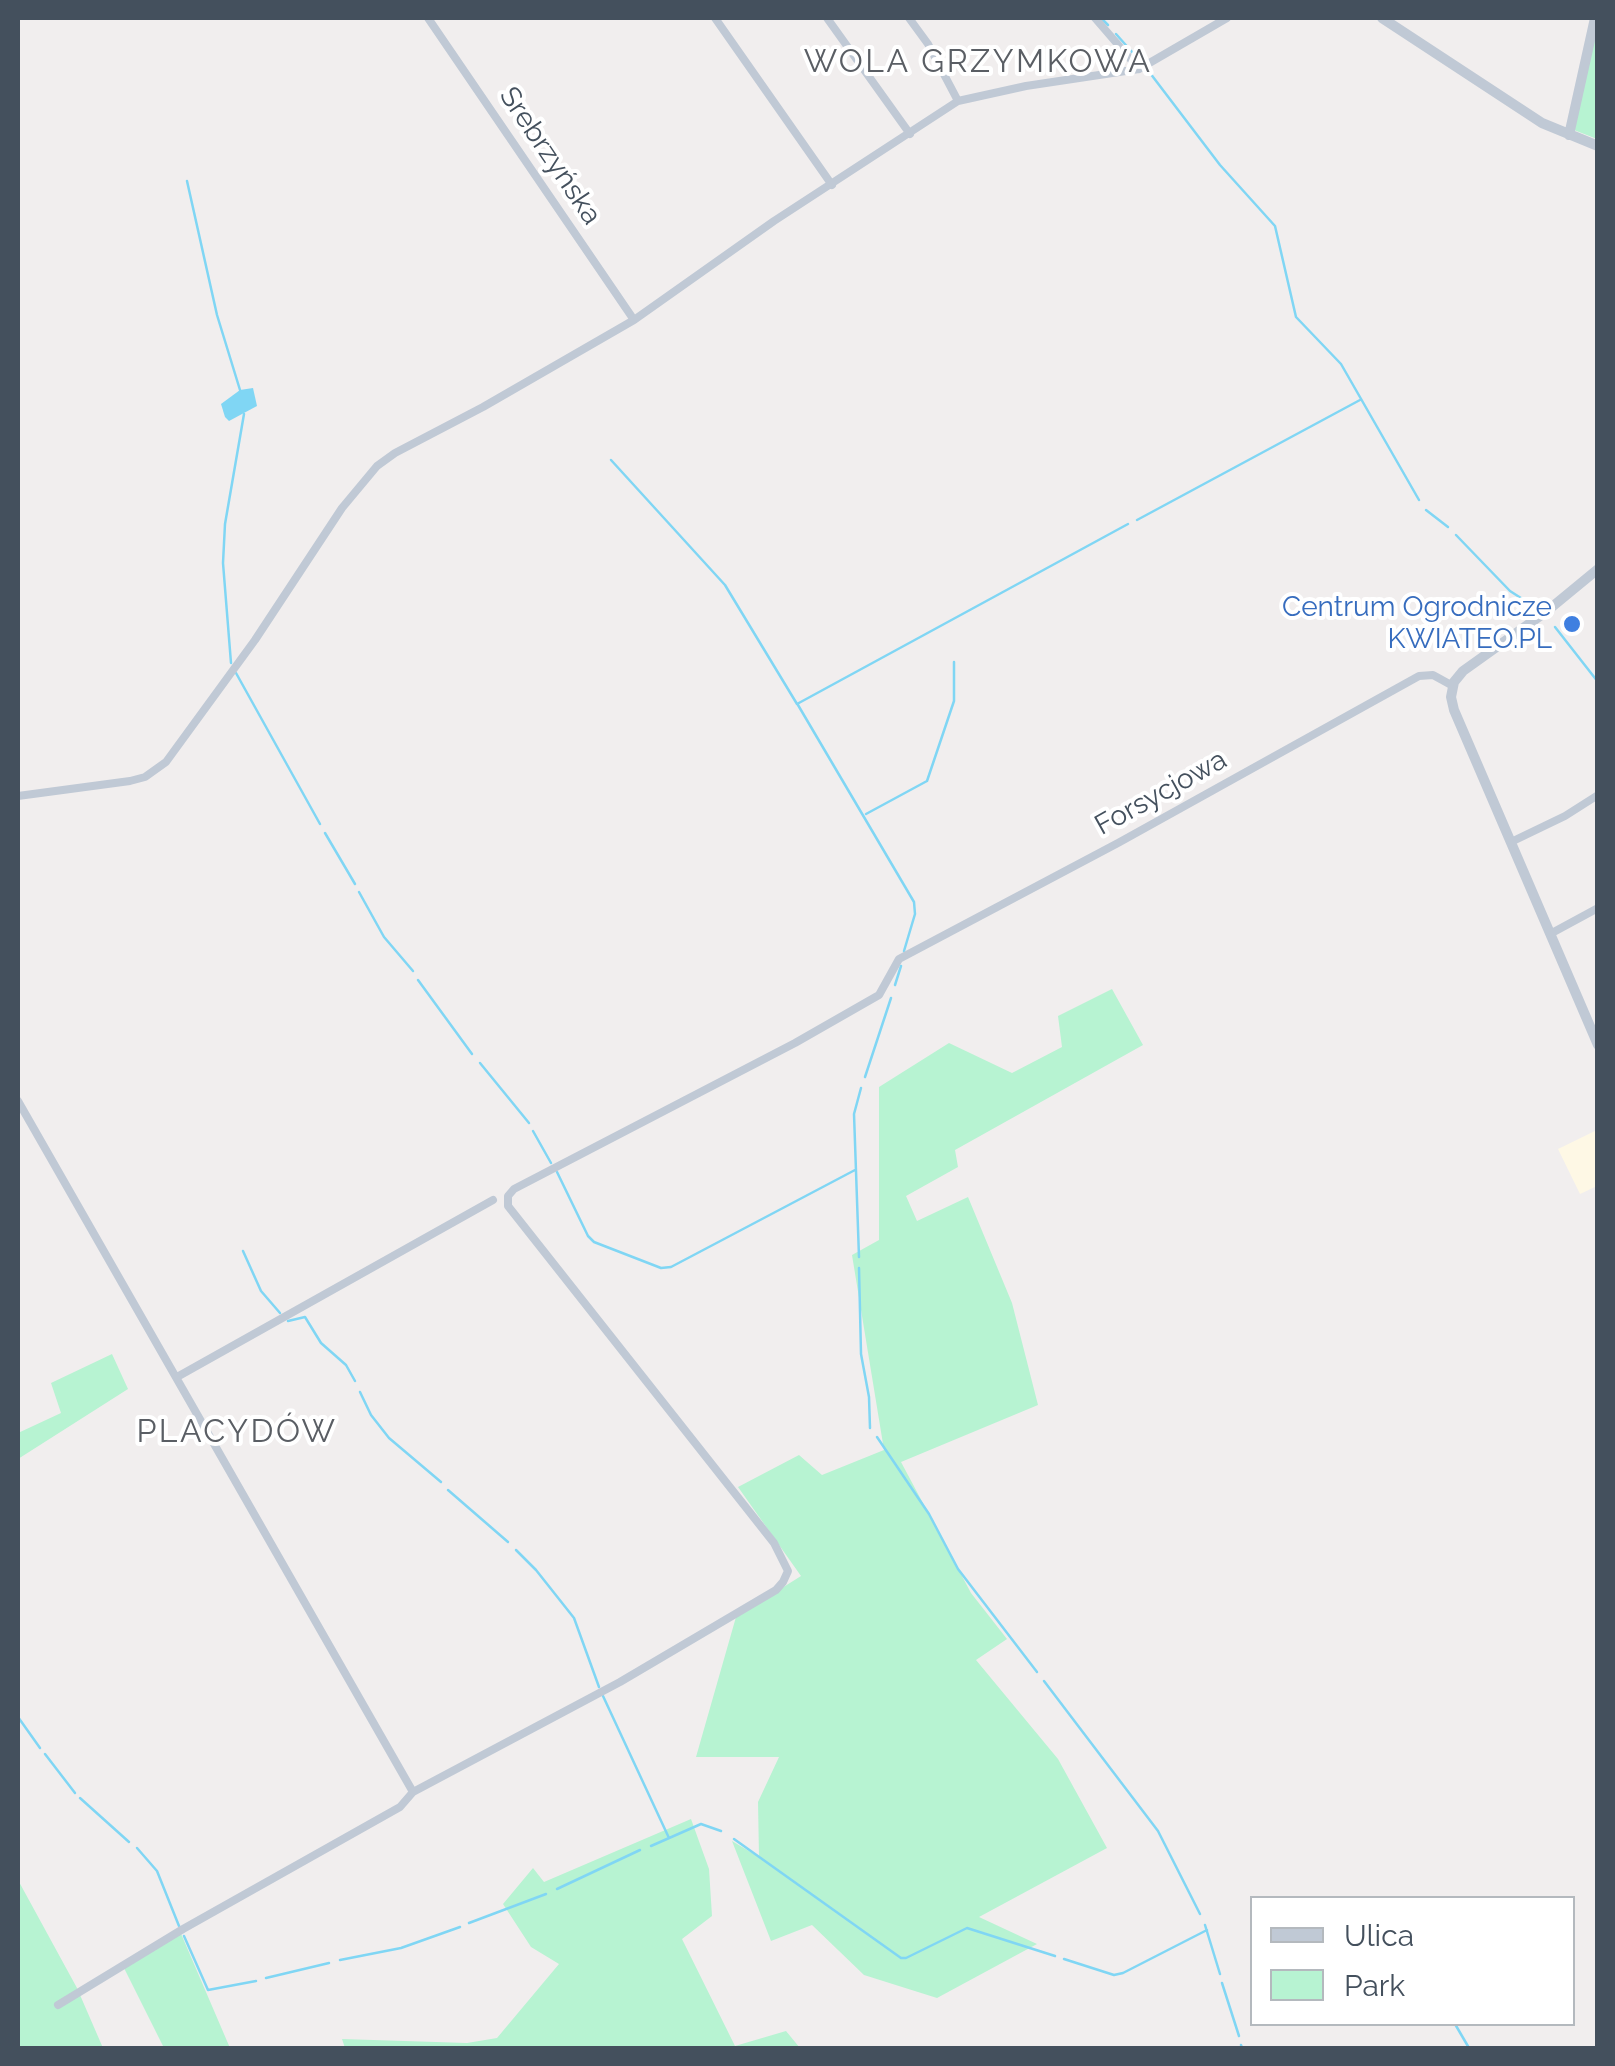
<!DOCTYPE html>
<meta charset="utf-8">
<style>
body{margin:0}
#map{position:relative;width:1615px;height:2066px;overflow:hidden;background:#f1eeee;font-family:Raleway,sans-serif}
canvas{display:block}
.frame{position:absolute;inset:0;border:20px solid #44505d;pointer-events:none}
.legend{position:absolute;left:1250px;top:1896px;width:325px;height:130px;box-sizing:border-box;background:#fff;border:2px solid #b4b9be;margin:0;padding:12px 18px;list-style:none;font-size:30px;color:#44505d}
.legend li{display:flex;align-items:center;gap:20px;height:50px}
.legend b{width:50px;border:2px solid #b4b9be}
</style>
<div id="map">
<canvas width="1615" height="2066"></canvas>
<div class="frame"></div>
<ul class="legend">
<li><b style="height:12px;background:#c0c9d5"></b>Ulica</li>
<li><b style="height:28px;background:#b7f3d2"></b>Park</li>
</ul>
</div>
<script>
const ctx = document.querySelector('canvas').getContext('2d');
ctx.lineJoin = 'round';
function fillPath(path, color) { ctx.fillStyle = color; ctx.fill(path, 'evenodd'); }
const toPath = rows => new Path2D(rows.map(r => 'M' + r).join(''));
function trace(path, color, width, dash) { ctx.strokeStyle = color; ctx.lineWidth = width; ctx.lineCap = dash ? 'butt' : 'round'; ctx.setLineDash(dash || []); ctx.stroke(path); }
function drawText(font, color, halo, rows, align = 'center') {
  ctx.font = font + ' Raleway,sans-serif'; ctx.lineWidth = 8; ctx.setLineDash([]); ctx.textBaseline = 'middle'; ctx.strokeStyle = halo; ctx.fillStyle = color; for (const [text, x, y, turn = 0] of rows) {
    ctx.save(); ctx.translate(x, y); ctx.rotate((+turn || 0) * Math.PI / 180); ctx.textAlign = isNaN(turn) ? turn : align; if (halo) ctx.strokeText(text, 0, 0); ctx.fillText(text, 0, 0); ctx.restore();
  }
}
const commercial = toPath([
 [1597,1130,1597,1186,1580,1194,1558,1149]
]);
const green = toPath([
 [1597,18,1597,139,1574,130],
 [1112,989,1143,1045,955,1150,958,1167,906,1196,917,1221,968,1197,1012,1303,1038,1405,901,1462,971,1593,1007,1639,976,1660,1058,1759,1107,1848,979,1917,1037,1944,937,1998,864,1975,812,1925,771,1941,732,1841,759,1857,758,1802,779,1757,696,1757,736,1617,801,1576,738,1487,799,1455,822,1475,884,1450,852,1255,879,1240,879,1087,949,1043,1012,1073,1062,1047,1058,1016],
 [112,1354,128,1389,18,1459,18,1433,61,1413,51,1383],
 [691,1819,709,1869,712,1916,682,1939,735,2046,786,2031,800,2048,345,2048,342,2039,467,2043,497,2038,559,1964,531,1947,503,1904,533,1868,544,1882],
 [18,1880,77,1988,103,2048,18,2048],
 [179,1929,230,2048,164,2048,122,1964]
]);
const water = toPath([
 [253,388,257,406,229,421,225,417,221,404,240,390]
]);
const stream = toPath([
 [1101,18,1108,25],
 [1116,34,1140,61],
 [1150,73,1220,165,1275,226,1296,317,1341,364,1419,500],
 [187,181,217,315,240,390],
 [611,460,725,585,797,704,1128,524],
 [1426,510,1448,527],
 [1137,520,1360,400],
 [1456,535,1510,591,1538,609],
 [1555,627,1598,682],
 [231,663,223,563,225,524,244,414],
 [236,673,320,824],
 [798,705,914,902,915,914,904,951],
 [866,814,927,781,954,701,954,662],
 [325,833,355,884],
 [359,892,384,937,413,971],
 [418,980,472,1054],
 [895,985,901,966],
 [480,1063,529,1123],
 [865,1077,891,998],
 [533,1131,551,1163],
 [557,1172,588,1236,594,1242,661,1268,671,1267,855,1170],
 [243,1251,261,1291,280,1313],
 [859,1257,854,1114,861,1088],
 [859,1268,861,1354,869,1397,870,1428],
 [288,1321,305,1317,321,1343,346,1365,355,1381],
 [360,1392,371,1415,389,1438,441,1482],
 [877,1437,929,1514,958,1569,1037,1672],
 [448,1490,508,1542],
 [516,1550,536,1570,574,1618,599,1687],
 [1044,1681,1158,1831,1200,1914],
 [603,1696,669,1838],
 [18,1717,40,1748],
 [45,1754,75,1793],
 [80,1798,129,1842],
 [734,1839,901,1958,906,1958,967,1928,1055,1956],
 [651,1846,701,1824,721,1831],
 [137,1848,157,1871,179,1926],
 [557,1889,640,1850],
 [469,1923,546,1894],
 [1205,1925,1220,1974],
 [184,1936,208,1990,256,1981],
 [1064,1959,1114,1975,1123,1973,1207,1930],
 [340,1960,401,1948,460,1927],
 [266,1978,329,1963],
 [1222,1983,1239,2036],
 [1455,2024,1469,2048],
 [1241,2045,1242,2048]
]);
const minor = toPath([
 [428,18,634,320],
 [715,18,832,185],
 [827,18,910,134],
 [909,18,928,44,958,101],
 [1095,18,1139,69],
 [18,796,130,781,145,777,166,762,255,640,342,508,377,466,395,453,483,407,634,320,774,221,958,101,1026,86,1139,69,1227,18],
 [1511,842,1565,816,1598,795],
 [1550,934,1598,908],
 [18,1101,413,1792],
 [177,1377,493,1200],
 [58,2005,183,1929,400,1807,413,1792,620,1682,776,1590,783,1582,788,1571,774,1543,508,1206,508,1196,514,1189,795,1043,879,995,899,959,1118,843,1419,676,1433,675,1453,686]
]);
const tertiary = toPath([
 [1382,18,1542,123,1598,146],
 [1569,135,1595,18],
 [1598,569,1547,611,1463,671,1454,682,1451,697,1454,710,1598,1045]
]);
const markers = [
 [1572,624,10,"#3f7fe0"]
];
const streetNames = [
 ["Srebrzyńska",550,156,56],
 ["Forsycjowa",1161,793,-29]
];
const shopNames = [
 ["Centrum Ogrodnicze",1552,608],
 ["KWIATEO.PL",1552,640]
];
const quarterNames = [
 ["WOLA GRZYMKOWA",978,62],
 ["PLACYDÓW",237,1432]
];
fillPath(commercial, '#fef8e5');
fillPath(green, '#b7f3d2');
fillPath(water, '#80d6f4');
trace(stream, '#80d6f4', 2.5);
trace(minor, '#c0c9d5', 8);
trace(tertiary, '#c0c9d5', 10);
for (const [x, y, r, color] of markers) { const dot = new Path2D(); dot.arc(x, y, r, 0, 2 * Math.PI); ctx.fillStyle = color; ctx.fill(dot); trace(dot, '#fff', 4); }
drawText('28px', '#44505d', '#fff', streetNames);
drawText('28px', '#366cbe', '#fff', shopNames, 'right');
ctx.letterSpacing = '2.5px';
drawText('32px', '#5a5e64', '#fff', quarterNames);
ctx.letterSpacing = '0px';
</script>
